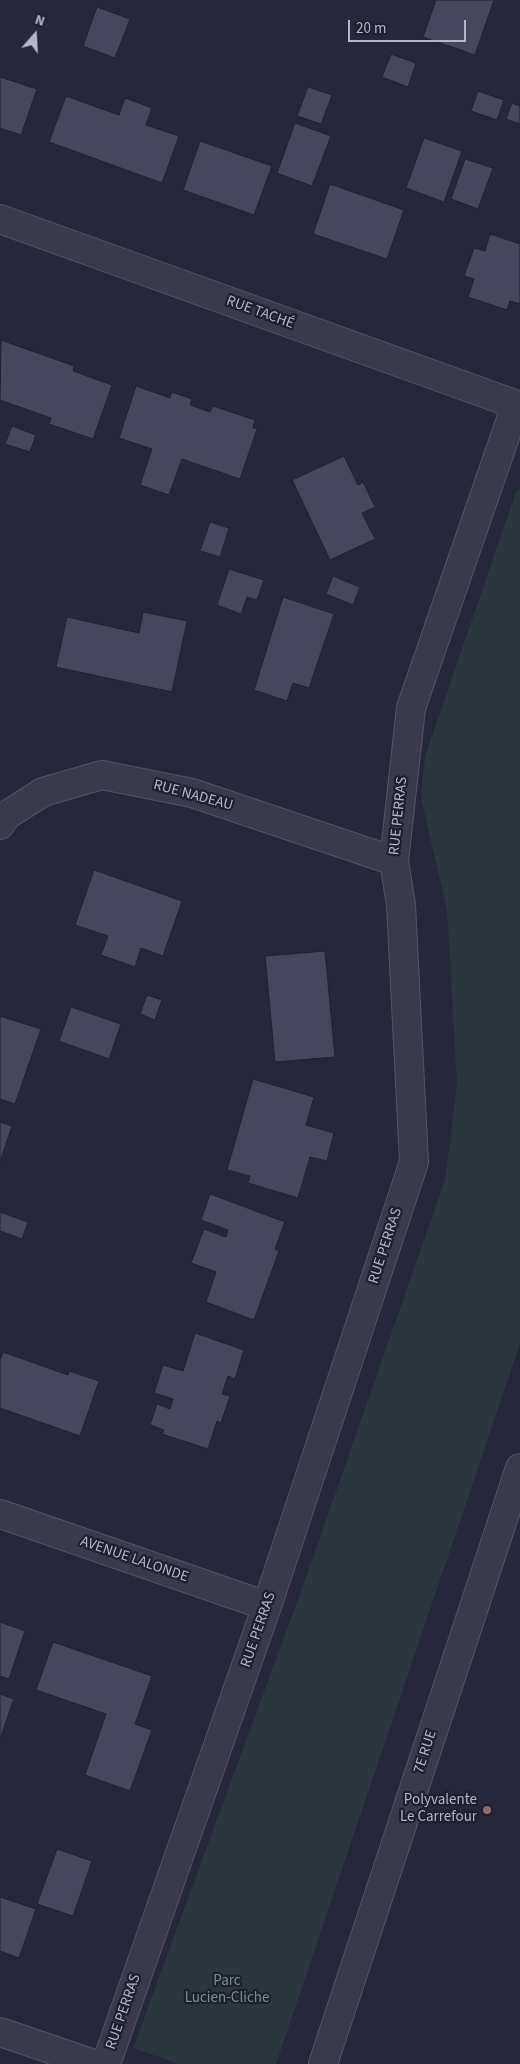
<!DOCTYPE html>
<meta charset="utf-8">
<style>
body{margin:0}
#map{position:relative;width:520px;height:2064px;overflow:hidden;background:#26273a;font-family:"Source Sans 3",sans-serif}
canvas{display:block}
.north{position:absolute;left:10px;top:10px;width:50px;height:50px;-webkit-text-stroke:4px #1f1f30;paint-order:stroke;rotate:19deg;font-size:14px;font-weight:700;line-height:20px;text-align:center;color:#b6b5c6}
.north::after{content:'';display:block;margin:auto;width:18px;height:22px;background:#b6b5c6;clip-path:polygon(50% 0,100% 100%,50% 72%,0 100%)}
.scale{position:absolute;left:348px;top:20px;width:118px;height:22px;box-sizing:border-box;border:2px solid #b6b5c6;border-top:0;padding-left:6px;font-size:15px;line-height:18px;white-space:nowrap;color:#b6b5c6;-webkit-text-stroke:4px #1f1f30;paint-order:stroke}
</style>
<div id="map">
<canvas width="520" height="2064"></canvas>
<div class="north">N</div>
<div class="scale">20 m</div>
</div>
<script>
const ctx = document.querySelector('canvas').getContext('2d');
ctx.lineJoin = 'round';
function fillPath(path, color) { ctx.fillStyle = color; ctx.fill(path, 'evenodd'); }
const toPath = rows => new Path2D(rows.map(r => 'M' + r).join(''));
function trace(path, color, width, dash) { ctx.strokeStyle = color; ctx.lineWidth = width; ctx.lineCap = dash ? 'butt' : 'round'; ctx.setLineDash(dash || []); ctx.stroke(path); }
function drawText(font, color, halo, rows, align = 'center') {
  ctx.font = font + ' "Source Sans 3",sans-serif'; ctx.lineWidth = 4.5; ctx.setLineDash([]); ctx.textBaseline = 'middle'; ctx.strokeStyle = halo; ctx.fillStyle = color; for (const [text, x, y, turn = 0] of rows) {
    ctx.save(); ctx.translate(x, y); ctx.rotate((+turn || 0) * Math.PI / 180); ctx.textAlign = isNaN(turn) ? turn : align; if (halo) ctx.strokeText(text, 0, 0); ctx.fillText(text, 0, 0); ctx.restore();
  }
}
const green = toPath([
 [520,488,520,1344,276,2064,179,2064,133,2048,304,1583,445,1180,457,1085,447,910,421,798,425,756,516,492]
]);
const building = toPath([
 [436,0,494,0,475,55,423,37,436,0],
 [97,7,130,19,115,58,83,46,97,7],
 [391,54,416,63,408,87,382,77,391,54],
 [0,77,37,89,21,135,0,128,0,77],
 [308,87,332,95,321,124,297,116,308,87],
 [478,91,504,100,497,120,471,111,478,91],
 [66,96,119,115,125,98,152,108,146,125,179,136,162,183,49,142,66,96],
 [512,103,520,106,520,124,506,119,512,103],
 [295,123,331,136,312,186,277,173,295,123],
 [424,138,462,151,444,202,406,188,424,138],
 [200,141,272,166,254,215,183,190,200,141],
 [465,159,493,168,478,209,451,199,465,159],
 [330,184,404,210,387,259,313,234,330,184],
 [490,234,520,244,520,304,510,301,507,310,468,297,474,279,464,276,474,248,485,251,490,234],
 [1,340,74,366,73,371,112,385,93,439,49,424,51,418,0,400,1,340],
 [136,386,170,398,172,392,192,399,190,405,210,412,213,406,255,420,253,428,257,429,240,479,182,459,169,495,140,485,152,449,119,438,136,386],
 [12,426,36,435,30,452,5,444,12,426],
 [344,456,358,485,363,482,375,507,362,513,375,539,330,560,292,480,344,456],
 [210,522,229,528,220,557,200,551,210,522],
 [229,569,264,580,257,600,247,597,241,614,217,605,229,569],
 [333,576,360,587,353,605,326,594,333,576],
 [283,597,334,614,309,688,293,683,287,701,254,690,283,597],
 [143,612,187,621,172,692,56,667,67,617,139,633,143,612],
 [94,870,182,901,163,956,141,948,135,967,101,955,108,936,75,925,94,870],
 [325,951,335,1057,275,1062,265,956,325,951],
 [147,995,162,1000,155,1020,140,1014,147,995],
 [71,1007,121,1024,109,1059,59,1041,71,1007],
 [0,1016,41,1029,15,1104,0,1099,0,1016],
 [253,1079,314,1097,306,1125,334,1133,327,1161,310,1157,298,1198,248,1183,250,1176,227,1170,253,1079],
 [0,1122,12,1126,0,1162,0,1122],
 [210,1194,285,1222,275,1249,279,1251,254,1320,206,1302,216,1272,191,1263,204,1229,226,1237,228,1230,201,1220,210,1194],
 [0,1212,28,1222,22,1239,0,1231,0,1212],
 [195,1333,244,1350,235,1379,228,1376,222,1394,230,1396,221,1423,217,1421,208,1449,162,1434,164,1430,150,1425,157,1404,170,1409,173,1399,154,1393,163,1365,183,1371,195,1333],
 [3,1352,68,1375,69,1371,99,1381,80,1436,0,1408,0,1361,3,1352],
 [0,1622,25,1631,9,1679,0,1676,0,1622],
 [53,1642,152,1676,135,1724,152,1730,130,1791,85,1775,106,1714,36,1690,53,1642],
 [0,1694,14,1699,0,1739,0,1694],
 [57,1849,92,1861,73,1916,37,1904,57,1849],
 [0,1897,36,1909,19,1958,0,1951,0,1897]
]);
const minor = toPath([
 [0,219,520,406],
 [0,825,7,815,43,792,102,775,192,793,394,861],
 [0,1514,267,1606],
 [0,2032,94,2064],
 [106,2064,267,1606,414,1162,401,905,394,861,411,708,516,405]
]);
const tertiary = toPath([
 [323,2064,520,1468]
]);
const markers = [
 [487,1810,5,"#8d6e63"]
];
const streetNames = [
 ["RUE TACHÉ",260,313,20],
 ["RUE NADEAU",193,796,15],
 ["RUE PERRAS",399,816,-84],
 ["RUE PERRAS",386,1246,-72],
 ["AVENUE LALONDE",134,1560,19],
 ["RUE PERRAS",259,1630,-71],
 ["7E RUE",426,1752,-72],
 ["RUE PERRAS",124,2012,-71]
];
const poiNames = [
 ["Polyvalente",477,1801],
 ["Le Carrefour",477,1818]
];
const parkNames = [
 ["Parc",227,1982],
 ["Lucien-Cliche",227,1999]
];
fillPath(green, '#2b363f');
fillPath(building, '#46465c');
trace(building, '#212132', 1);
trace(minor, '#556', 30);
trace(tertiary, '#556', 30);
trace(minor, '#3a3a4b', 28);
trace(tertiary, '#3a3a4b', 28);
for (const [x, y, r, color] of markers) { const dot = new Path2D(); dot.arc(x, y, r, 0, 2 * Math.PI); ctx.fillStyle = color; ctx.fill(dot); trace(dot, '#1f1f30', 2); }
drawText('15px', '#b6b5c6', '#1f1f30', streetNames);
drawText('15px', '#b6b5c6', '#1f1f30', poiNames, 'right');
drawText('15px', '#6f9587', '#1f1f30', parkNames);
</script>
